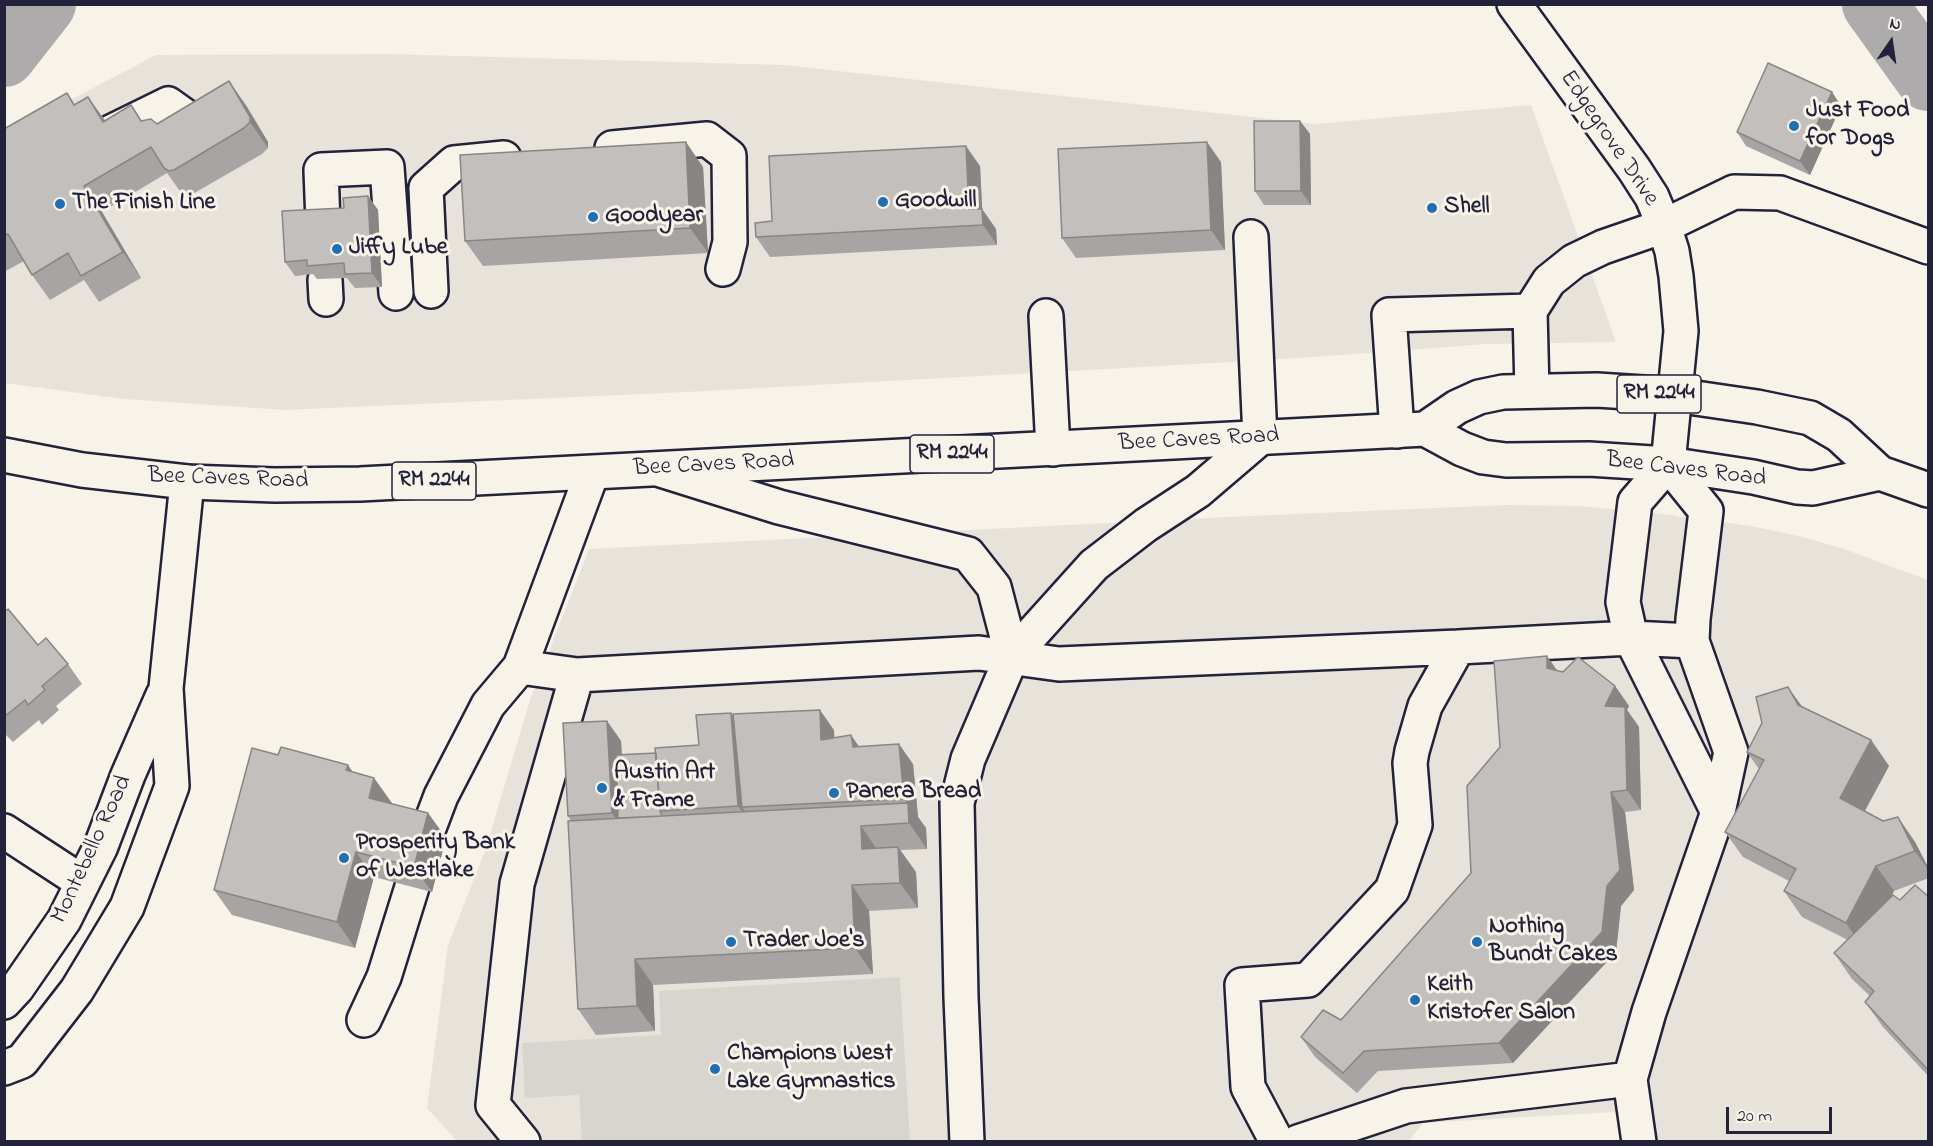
<!DOCTYPE html>
<style>
body{margin:0}
#map{position:relative;width:1933px;height:1146px;overflow:hidden;background:#f7f3e8;font-family:"Indie Flower",sans-serif}
canvas{display:block}
.frame{position:absolute;inset:0;border:6px solid #22223b;pointer-events:none}
.north{position:absolute;left:1861px;top:12px;width:60px;height:60px;-webkit-text-stroke:4px #f7f3e8;paint-order:stroke;rotate:13deg;font-size:16px;font-weight:700;line-height:24px;text-align:center;color:#22223b}
.north::after{content:'';display:block;margin:auto;width:21px;height:27px;background:#22223b;clip-path:polygon(50% 0,100% 100%,50% 72%,0 100%)}
.scale{position:absolute;left:1726px;top:1107px;width:106px;height:27px;box-sizing:border-box;border:3px solid #22223b;border-top:0;padding-left:8px;font-size:18px;line-height:21px;white-space:nowrap;color:#22223b;-webkit-text-stroke:4px #f7f3e8;paint-order:stroke}
</style>
<div id="map">
<canvas width="1933" height="1146"></canvas>
<div class="frame"></div>
<div class="north">N</div>
<div class="scale">20 m</div>
</div>
<script>
const ctx = document.querySelector('canvas').getContext('2d');
ctx.lineJoin = 'round';
function fillPath(path, color) { ctx.fillStyle = color; ctx.fill(path, 'evenodd'); }
const toPath = rows => new Path2D(rows.map(r => 'M' + r).join(''));
function trace(path, color, width, dash) { ctx.strokeStyle = color; ctx.lineWidth = width; ctx.lineCap = dash ? 'butt' : 'round'; ctx.setLineDash(dash || []); ctx.stroke(path); }
function drawText(font, color, halo, rows, align = 'center') {
  ctx.font = font + ' "Indie Flower",sans-serif'; ctx.lineWidth = 6; ctx.setLineDash([]); ctx.textBaseline = 'middle'; ctx.strokeStyle = halo; ctx.fillStyle = color; for (const [text, x, y, turn = 0] of rows) {
    ctx.save(); ctx.translate(x, y); ctx.rotate((+turn || 0) * Math.PI / 180); ctx.textAlign = isNaN(turn) ? turn : align; if (halo) ctx.strokeText(text, 0, 0); ctx.fillText(text, 0, 0); ctx.restore();
  }
}
const built = toPath([
 [388,54,784,65,1315,124,1531,105,1616,342,1487,344,1314,357,1126,368,687,392,285,410,123,399,5,383,5,134,156,55],
 [1507,505,1578,506,1663,514,1751,526,1803,537,1844,549,1928,580,1928,1141,1657,1141,1632,1111,1423,1123,1408,1142,458,1142,427,1108,448,945,485,851,531,697,589,549,1249,516]
]);
const green = toPath([
 [900,977,910,1141,582,1141,579,1095,525,1098,522,1043,661,1035,659,991]
]);
const river = toPath([
 [1874,4,1928,79],
 [4,55,44,4]
]);
const minor = toPath([
 [1514,4,1634,169,1652,197,1664,226,1672,251,1676,276,1681,331,1668,464],
 [111,132,168,104,206,131],
 [612,148,707,139,729,156,730,242,723,269],
 [323,223,321,170,387,167,396,293],
 [325,280,326,299],
 [431,291,426,188,454,163,504,158],
 [1530,311,1549,281,1574,261,1603,247,1664,226,1734,192,1780,193,1928,247],
 [1046,316,1053,449],
 [1397,431,1389,315,1530,311,1532,391],
 [1668,464,1635,502,1623,602,1631,638,1718,812],
 [661,470,779,507,968,554,994,587,1012,656],
 [520,667,577,675,979,653,1059,664,1458,647],
 [4,831,82,882],
 [427,833,441,796,488,705,520,667,592,473],
 [4,1002,17,988,64,920,101,846,128,775,163,695],
 [364,1020,384,977,412,887],
 [4,1068,22,1061,77,990,127,907,172,786,166,688,187,482],
 [523,1142,493,1105,517,884,577,675],
 [967,1142,961,997,957,803,968,759,1012,656,1094,565,1146,525,1198,491,1260,438,1251,237],
 [1277,1142,1248,1087,1242,985,1308,980,1392,890,1415,825,1410,763,1412,751,1425,706,1458,647,1631,638,1692,641],
 [1298,1142,1406,1106,1630,1079],
 [1639,1142,1630,1079,1649,1012,1718,812,1731,752,1692,641,1693,619,1706,511,1668,464]
]);
const major = toPath([
 [1425,429,1457,407,1479,397,1503,392,1597,390,1675,395,1757,407,1810,418,1839,435,1880,473,1928,490],
 [4,455,82,470,187,482,275,485,360,484,1425,429,1462,449,1483,457,1506,460,1589,459,1668,464,1753,477,1797,487,1813,488,1880,473]
]);
const wall = toPath([
 [229,81,247,107,268,142,268,148,262,154,191,195,186,196,182,194,167,173,102,212,141,278,99,302,84,280,50,300,32,275,24,261,4,272,4,129,75,105,88,97,105,120,131,105,142,121,157,124],
 [1832,92,1841,106,1810,175,1746,146,1737,132],
 [1300,121,1310,134,1311,205,1264,205,1255,191],
 [1221,162,1225,250,1076,258,1062,238],
 [980,166,982,209,996,229,997,245,770,257,756,237],
 [703,167,708,253,483,266,465,241],
 [368,196,378,210,382,287,355,288,347,278,317,279,313,274,295,276,285,262,344,208],
 [4,612,38,645,68,664,82,684,56,706,59,710,42,725,39,720,13,742,4,733],
 [1557,671,1615,686,1629,706,1627,710,1639,727,1641,810,1625,812,1634,890,1621,906,1616,952,1513,1063,1378,1071,1357,1093,1315,1057,1301,1037,1341,1020,1471,873,1500,747],
 [1803,708,1871,740,1889,766,1865,811,1915,842,1929,869,1929,878,1894,891,1891,898,1900,900,1929,897,1929,1077,1883,1027,1865,1002,1870,996,1852,979,1834,953,1848,940,1802,917,1784,891,1789,881,1743,857,1725,832,1759,769,1747,752],
 [731,713,733,716,834,730,834,738,913,764,918,817,926,828,927,849,900,850,916,872,918,908,869,911,873,974,653,985,655,1031,596,1035,578,1009,571,821,568,816,607,721,621,741,622,755,656,753,699,745],
 [278,755,348,765,352,772,374,778,392,804,428,813,446,838,432,892,374,877,355,948,232,915,214,890]
]);
const shadedWall = toPath([
 [229,81,247,107,268,142,268,148,250,122],
 [1832,92,1841,106,1810,175,1800,161],
 [88,97,106,123,103,122],
 [1300,121,1310,134,1311,205,1301,191],
 [686,142,703,167,708,253,690,228],
 [1207,142,1221,162,1225,250,1211,230],
 [966,146,980,166,983,225,969,209],
 [84,186,102,212,141,278,123,252],
 [368,196,378,210,382,287,372,273],
 [982,209,996,229,997,245,983,225],
 [1547,656,1561,676,1547,668],
 [1615,686,1629,706,1627,710,1639,727,1641,810,1627,790,1605,706],
 [1788,687,1806,712,1798,705],
 [820,710,834,730,835,759,821,740],
 [731,713,745,733,742,807,751,820,752,826,738,806],
 [607,721,621,741,626,833,612,813],
 [851,735,865,755,853,747],
 [1871,740,1889,766,1858,823,1840,798],
 [899,744,913,764,918,817,926,828,927,849,909,823,908,805,904,799],
 [348,765,365,790,346,770],
 [374,778,392,803,387,823,369,798],
 [1611,792,1625,812,1634,890,1621,906,1616,952,1513,1063,1499,1043],
 [428,813,446,838,432,892,414,867],
 [1898,817,1915,842,1929,869,1929,871,1915,851],
 [861,826,878,851,862,849],
 [898,847,916,872,918,908,900,883],
 [356,852,374,877,355,948,337,922],
 [1876,866,1894,891,1864,949,1846,923],
 [852,885,869,911,873,974,855,948],
 [635,959,653,985,655,1031,637,1006]
]);
const building = toPath([
 [1768,63,1832,92,1800,161,1737,132,1768,63],
 [229,81,250,117,250,122,244,128,174,170,169,171,164,168,151,147,84,186,123,252,81,276,68,253,32,275,8,234,4,236,4,129,67,93,74,105,88,97,103,122,131,105,141,121,151,119,157,124,229,81],
 [1254,121,1300,121,1301,191,1255,191,1254,121],
 [686,142,690,228,465,241,460,155,686,142],
 [1207,142,1211,230,1062,238,1058,149,1207,142],
 [966,146,969,209,982,209,983,225,756,237,755,223,772,221,769,156,966,146],
 [368,196,372,273,345,274,344,263,307,266,307,260,285,262,282,211,344,208,343,198,368,196],
 [8,609,38,645,46,638,68,664,42,686,45,690,28,705,25,700,4,717,4,612,8,609],
 [1547,656,1547,668,1563,672,1578,657,1615,686,1605,706,1625,707,1627,790,1611,792,1620,870,1607,886,1602,932,1499,1043,1364,1051,1343,1073,1301,1037,1323,1010,1341,1020,1471,873,1467,786,1500,747,1494,661,1547,656],
 [1788,687,1798,705,1871,740,1840,798,1883,821,1898,817,1915,851,1876,866,1846,923,1784,891,1796,869,1725,832,1764,760,1747,752,1762,723,1756,697,1788,687],
 [820,710,821,740,851,735,853,747,899,744,904,799,742,807,733,714,820,710],
 [731,713,738,806,660,811,655,748,699,745,696,715,731,713],
 [607,721,612,813,568,816,563,723,607,721],
 [281,747,348,765,346,770,374,778,369,798,428,813,414,867,356,852,337,922,214,890,252,748,278,755,281,747],
 [656,753,660,811,662,816,618,818,616,755,656,753],
 [908,803,909,823,861,826,862,849,898,847,900,883,852,885,855,948,635,959,637,1006,578,1009,568,821,908,803],
 [1915,885,1929,897,1929,1071,1865,1002,1874,991,1834,953,1893,895,1900,900,1915,885]
]);
const markers = [
 [1794,126,6,"#1f6fb2"],
 [883,202,6,"#1f6fb2"],
 [60,204,6,"#1f6fb2"],
 [1432,208,6,"#1f6fb2"],
 [593,217,6,"#1f6fb2"],
 [337,249,6,"#1f6fb2"],
 [602,788,6,"#1f6fb2"],
 [834,793,6,"#1f6fb2"],
 [344,858,6,"#1f6fb2"],
 [731,942,6,"#1f6fb2"],
 [1477,942,6,"#1f6fb2"],
 [1415,1000,6,"#1f6fb2"],
 [715,1069,6,"#1f6fb2"]
];
const shields = [
 [1659,394,84],
 [952,454,84],
 [434,481,84]
];
const shieldNames = [
 ["RM 2244",1659,394],
 ["RM 2244",952,454],
 ["RM 2244",434,481]
];
const poiNames = [
 ["Just Food",1806,112],
 ["for Dogs",1806,140],
 ["Goodwill",895,202],
 ["The Finish Line",72,204],
 ["Shell",1444,208],
 ["Goodyear",605,217],
 ["Jiffy Lube",349,249],
 ["Austin Art",614,774],
 ["& Frame",614,802],
 ["Panera Bread",846,793],
 ["Prosperity Bank",356,844],
 ["of Westlake",356,872],
 ["Nothing",1489,928],
 ["Bundt Cakes",1489,956],
 ["Trader Joe's",743,942],
 ["Keith",1427,986],
 ["Kristofer Salon",1427,1014],
 ["Champions West",727,1055],
 ["Lake Gymnastics",727,1083]
];
const streetNames = [
 ["Edgegrove Drive",1608,139,56],
 ["Bee Caves Road",1199,441,-3],
 ["Bee Caves Road",714,466,-3],
 ["Bee Caves Road",1686,471,7],
 ["Bee Caves Road",228,480,2],
 ["Montebello Road",93,850,-65]
];
fillPath(built, '#e7e3db');
fillPath(green, '#d8d5cf');
trace(river, '#aeabad', 64);
trace(minor, '#22223b', 38);
trace(major, '#22223b', 38);
trace(minor, '#f7f3e8', 33);
trace(major, '#f7f3e8', 33);
fillPath(wall, '#a7a4a3');
fillPath(shadedWall, '#888684');
fillPath(building, '#c2bfbd');
trace(building, '#888684', 1.5);
for (const [x, y, r, color] of markers) { const dot = new Path2D(); dot.arc(x, y, r, 0, 2 * Math.PI); ctx.fillStyle = color; ctx.fill(dot); trace(dot, '#f7f3e8', 2); }
for (const [x, y, w] of shields) { const box = new Path2D(); box.roundRect(x - w / 2, y - 19, w, 38, 4.5); ctx.fillStyle = '#f7f3e8'; ctx.fill(box); trace(box, '#22223b', 1.5); }
drawText('bold 22px', '#22223b', null, shieldNames);
drawText('bold 24px', '#22223b', '#f7f3e8', poiNames, 'left');
drawText('24px', '#22223b', '#f7f3e8', streetNames);
</script>
